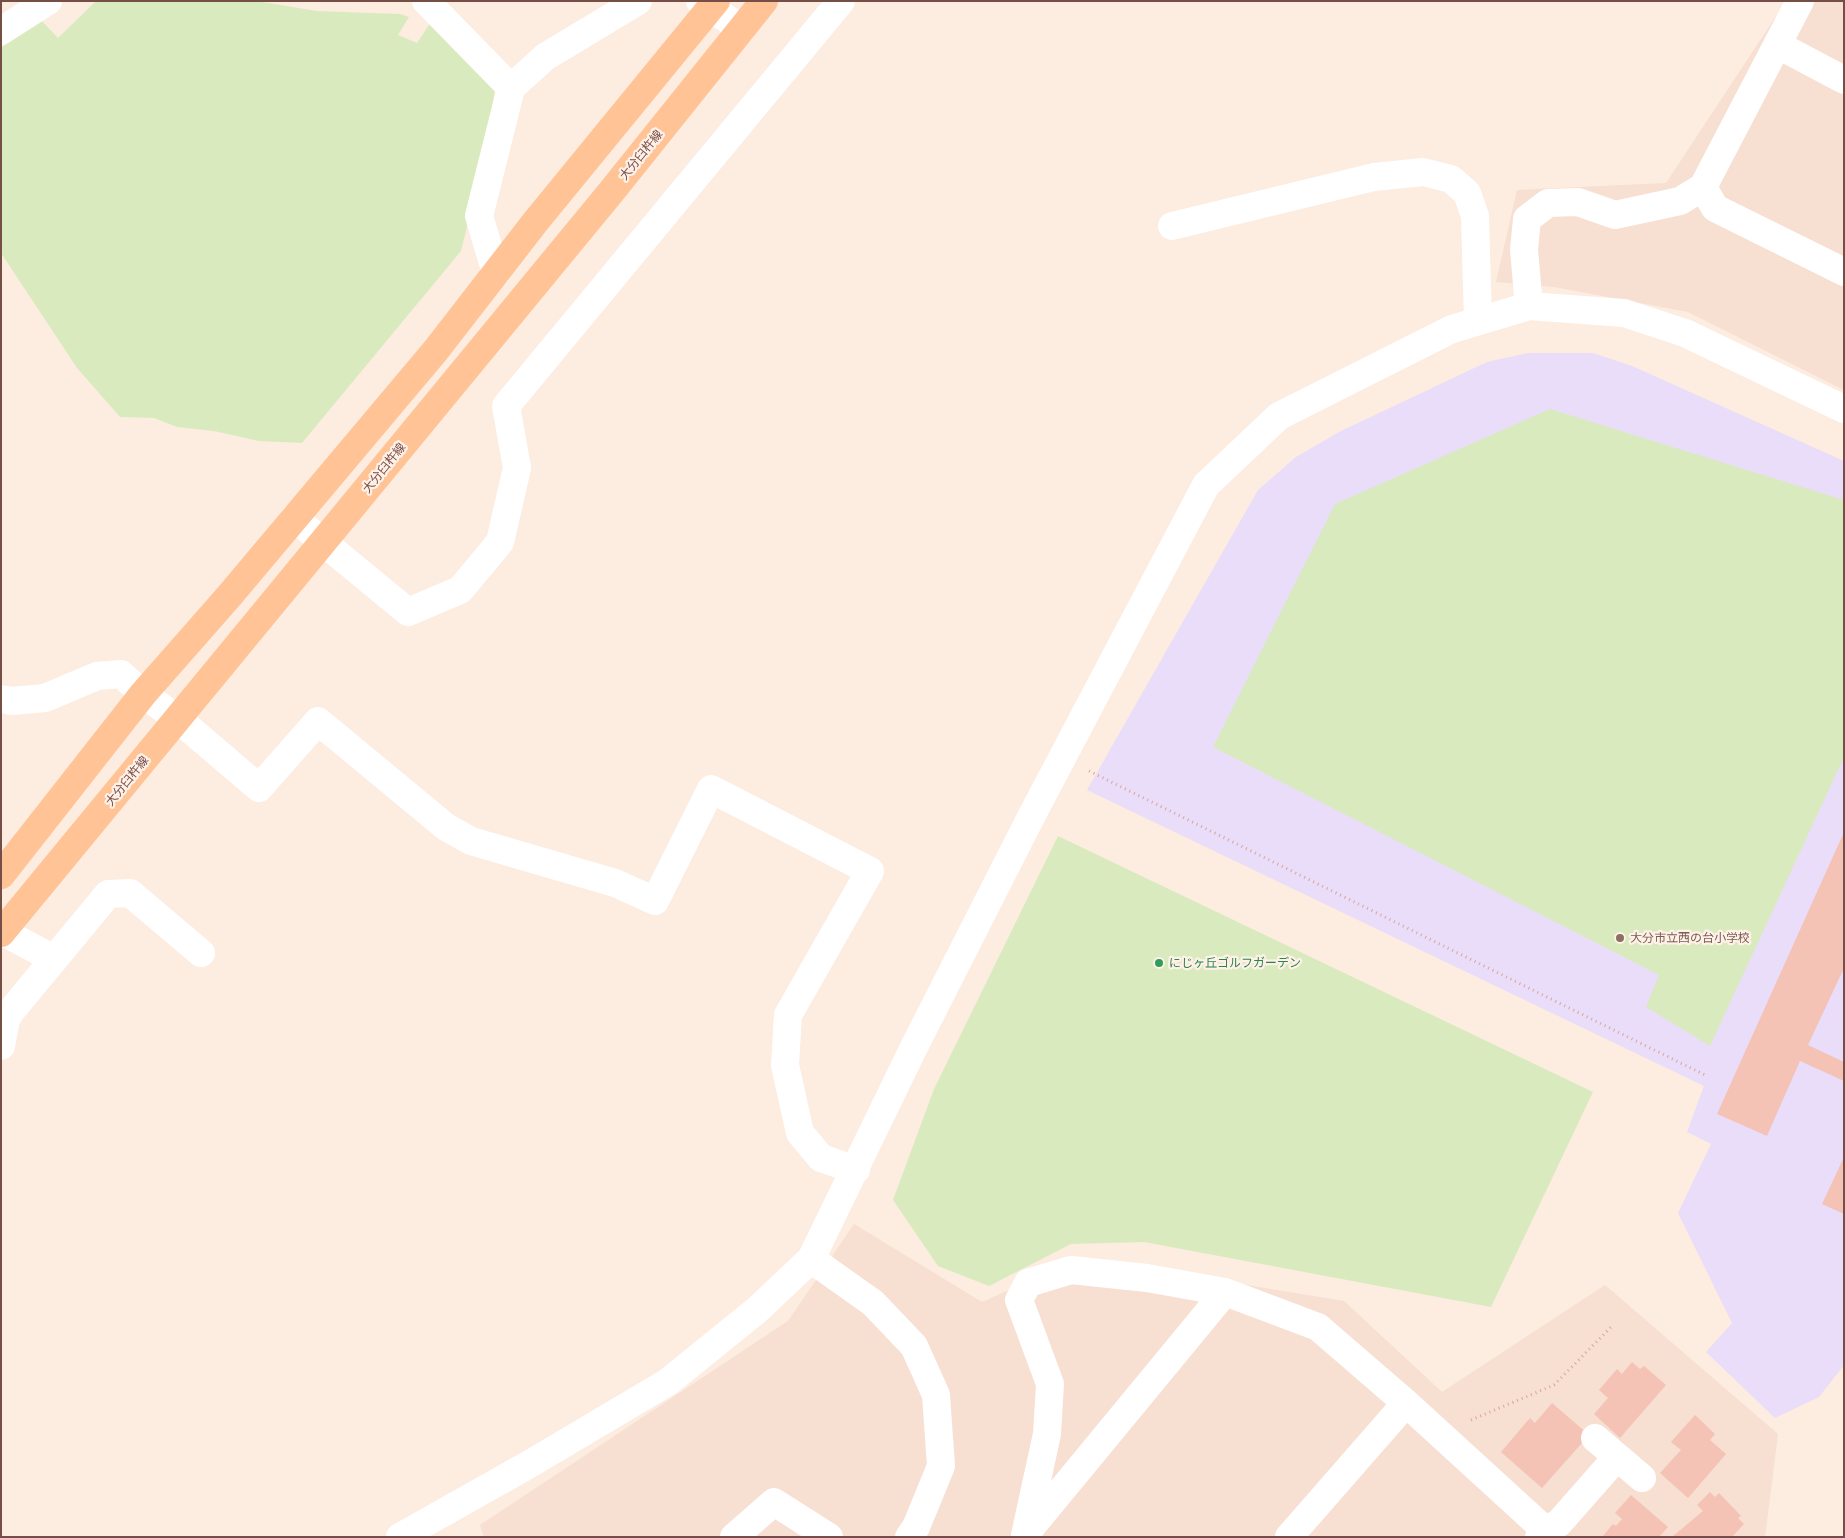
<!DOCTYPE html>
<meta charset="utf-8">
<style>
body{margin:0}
#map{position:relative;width:1845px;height:1538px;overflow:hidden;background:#fdece0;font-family:Commissioner,sans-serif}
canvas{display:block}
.frame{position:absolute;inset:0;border:2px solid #754e46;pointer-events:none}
</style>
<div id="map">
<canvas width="1845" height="1538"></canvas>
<div class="frame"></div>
</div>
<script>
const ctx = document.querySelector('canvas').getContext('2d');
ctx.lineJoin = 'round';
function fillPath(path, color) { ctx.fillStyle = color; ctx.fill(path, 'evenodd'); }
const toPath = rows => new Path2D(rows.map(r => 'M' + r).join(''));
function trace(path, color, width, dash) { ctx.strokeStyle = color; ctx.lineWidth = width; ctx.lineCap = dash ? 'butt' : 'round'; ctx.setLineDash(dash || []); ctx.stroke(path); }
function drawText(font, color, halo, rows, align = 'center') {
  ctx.font = font + ' Commissioner,"Noto Sans JP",sans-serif'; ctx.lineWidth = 4.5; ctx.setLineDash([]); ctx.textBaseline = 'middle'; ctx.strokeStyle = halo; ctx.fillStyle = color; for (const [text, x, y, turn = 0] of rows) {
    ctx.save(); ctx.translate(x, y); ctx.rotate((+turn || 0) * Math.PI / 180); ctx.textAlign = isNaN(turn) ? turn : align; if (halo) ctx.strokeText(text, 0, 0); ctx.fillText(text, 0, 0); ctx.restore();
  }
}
const residential = toPath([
 [1786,1,1844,1,1844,390,1688,312,1554,287,1496,282,1517,190,1666,183],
 [854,1224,982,1302,1081,1258,1344,1301,1442,1392,1605,1285,1778,1434,1765,1537,484,1537,480,1525,788,1321]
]);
const education = toPath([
 [1528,353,1593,353,1632,366,1844,461,1844,1365,1819,1397,1775,1418,1706,1352,1732,1323,1678,1213,1711,1144,1687,1132,1704,1086,1087,790,1258,490,1296,457,1341,431,1487,362]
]);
const green = toPath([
 [96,1,256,1,317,11,400,14,409,17,398,35,417,43,431,22,495,88,487,147,461,251,302,443,259,441,214,431,177,427,154,418,120,417,77,368,1,253,1,48,40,19,58,38],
 [1550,409,1844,500,1844,757,1710,1046,1646,1007,1659,975,1213,747,1335,504],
 [1058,836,1593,1092,1491,1307,1144,1242,1071,1244,989,1286,938,1266,893,1200,934,1089]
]);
const building = toPath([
 [1844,832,1844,968,1808,1045,1844,1062,1844,1081,1800,1061,1767,1136,1717,1114],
 [1844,1157,1844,1214,1822,1204],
 [1632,1362,1640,1369,1644,1366,1666,1385,1620,1438,1594,1414,1608,1398,1599,1390,1617,1369,1622,1374],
 [1552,1403,1589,1435,1542,1488,1501,1452,1530,1418,1535,1423],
 [1695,1415,1715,1434,1710,1440,1726,1454,1688,1498,1660,1473,1681,1450,1671,1442],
 [1710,1492,1715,1497,1719,1493,1741,1516,1738,1518,1744,1524,1732,1537,1672,1537,1703,1511,1697,1505],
 [1631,1495,1668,1527,1659,1537,1602,1537,1613,1524,1616,1526,1622,1519,1615,1513]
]);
const path = toPath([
 [1089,771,1707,1076],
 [1471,1420,1554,1385,1613,1325]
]);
const street = toPath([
 [426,1,511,88,545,57,638,1],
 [700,1,742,29],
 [1,31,48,1],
 [1778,45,1844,80],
 [1703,187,1715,208,1844,272],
 [1172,226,1374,177,1423,172,1451,179,1467,193,1475,216,1478,320],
 [496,273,479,216,511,88],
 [1529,306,1524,250,1527,219,1548,203,1578,202,1615,215,1680,201,1703,187,1800,1],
 [294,518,408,612,460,590,500,542,517,468,506,406,841,1],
 [1,699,12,701,45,698,97,676,121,674,143,694,178,719,259,788,318,721,446,827,471,841,615,883,655,901,711,789,870,871,788,1015,785,1065,800,1133,821,1158,856,1170],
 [1,931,54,959],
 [1,1046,6,1019,12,1010,108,894,130,893,201,953],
 [811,1259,873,1303,914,1346,936,1395,941,1466,916,1527,909,1537],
 [1595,1438,1642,1478],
 [1028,1531,1225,1292],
 [1025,1535,1047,1434,1050,1384,1019,1300,1028,1283,1071,1270,1147,1278,1225,1292,1318,1327,1406,1403,1545,1530],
 [734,1537,774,1502,829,1537],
 [1289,1537,1406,1403],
 [1539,1537,1545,1530,1559,1523,1617,1457]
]);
const secondary = toPath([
 [400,1537,528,1465,668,1382,757,1310,811,1259,914,1047,1032,815,1206,485,1279,416,1452,329,1529,306,1624,313,1685,333,1844,409]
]);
const primary = toPath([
 [1,875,143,694,230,595,436,350,536,221,716,1],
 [1,933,611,192,764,1]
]);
const markers = [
 [1620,938,5,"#8d6e63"],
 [1159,963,5,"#2e9e5b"]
];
const streetNames = [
 ["大分臼杵線",641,155,-51],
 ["大分臼杵線",384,468,-51],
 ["大分臼杵線",127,781,-51]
];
const educationNames = [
 ["大分市立西の台小学校",1630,938]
];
const leisureNames = [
 ["にじヶ丘ゴルフガーデン",1169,963]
];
fillPath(residential, '#f7dfd1');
fillPath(education, '#e9ddf9');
fillPath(green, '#d9ebbe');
fillPath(building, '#f4c3b6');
trace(path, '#d9a69a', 3, [1, 4]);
trace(street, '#fff', 28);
trace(secondary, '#fff', 28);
trace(primary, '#ffc395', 28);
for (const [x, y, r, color] of markers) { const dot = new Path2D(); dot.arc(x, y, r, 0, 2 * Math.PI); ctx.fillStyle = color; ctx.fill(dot); trace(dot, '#fff1e7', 2); }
drawText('12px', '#754e46', '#fff1e7', streetNames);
drawText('12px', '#785e54', '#fff1e7', educationNames, 'left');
drawText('12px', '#27864d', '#fff1e7', leisureNames, 'left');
</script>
